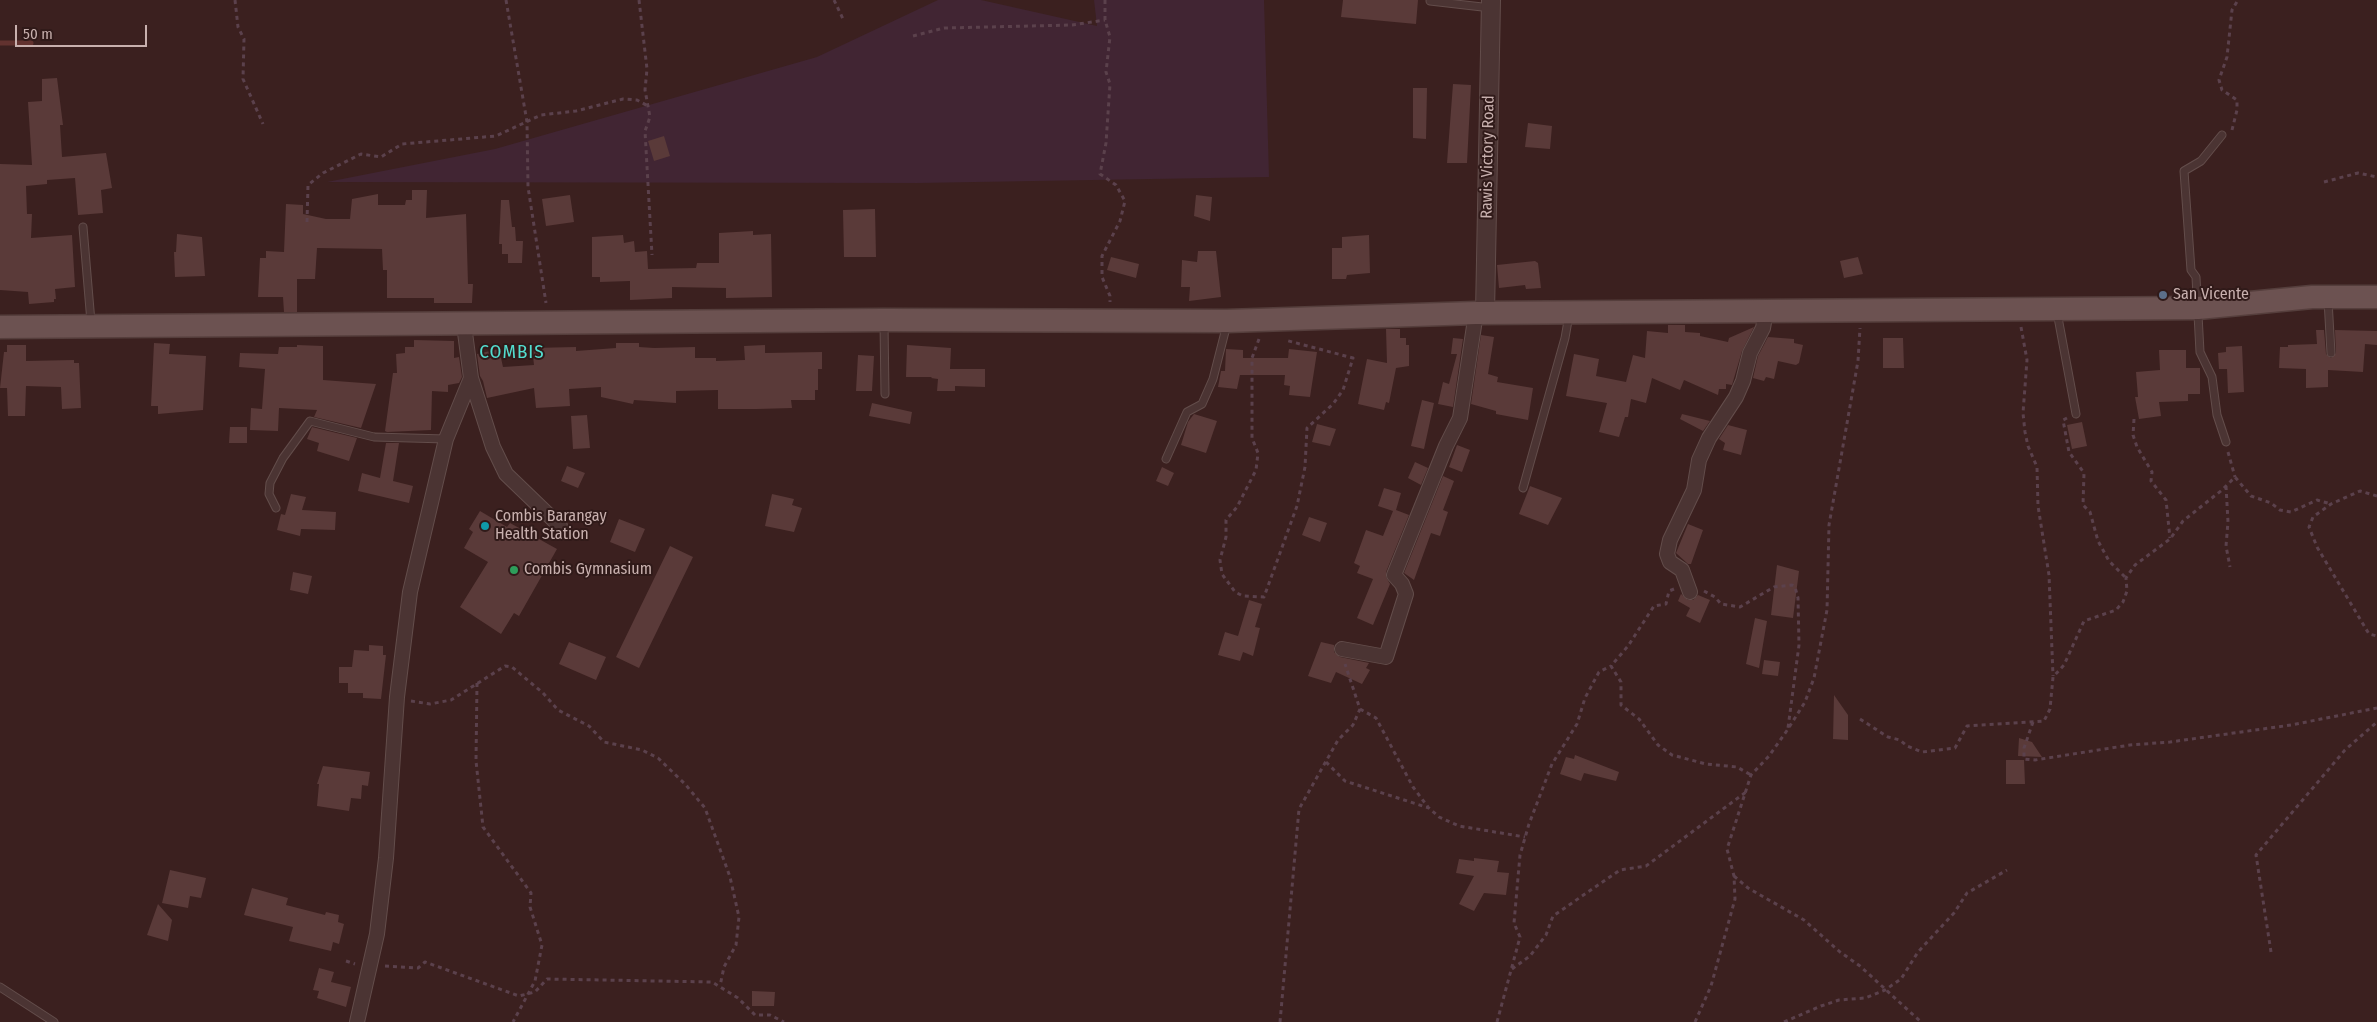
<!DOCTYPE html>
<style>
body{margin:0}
#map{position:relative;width:2377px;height:1022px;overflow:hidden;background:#3b201f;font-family:"Fira Sans Condensed",sans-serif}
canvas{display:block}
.scale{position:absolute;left:15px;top:25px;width:132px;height:22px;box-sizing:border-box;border:2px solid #c8b0ae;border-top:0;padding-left:6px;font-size:15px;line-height:18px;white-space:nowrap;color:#c8b0ae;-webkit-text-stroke:4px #301a19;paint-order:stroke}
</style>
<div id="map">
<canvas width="2377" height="1022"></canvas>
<div class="scale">50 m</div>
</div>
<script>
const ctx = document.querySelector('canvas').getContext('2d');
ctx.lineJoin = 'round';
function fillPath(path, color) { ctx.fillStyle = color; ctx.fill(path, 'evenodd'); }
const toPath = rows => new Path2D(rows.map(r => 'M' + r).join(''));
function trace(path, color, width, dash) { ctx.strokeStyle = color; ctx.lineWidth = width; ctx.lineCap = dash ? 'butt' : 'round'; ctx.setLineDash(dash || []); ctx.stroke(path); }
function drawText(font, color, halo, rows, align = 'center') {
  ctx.font = font + ' "Fira Sans Condensed",sans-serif'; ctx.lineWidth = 4; ctx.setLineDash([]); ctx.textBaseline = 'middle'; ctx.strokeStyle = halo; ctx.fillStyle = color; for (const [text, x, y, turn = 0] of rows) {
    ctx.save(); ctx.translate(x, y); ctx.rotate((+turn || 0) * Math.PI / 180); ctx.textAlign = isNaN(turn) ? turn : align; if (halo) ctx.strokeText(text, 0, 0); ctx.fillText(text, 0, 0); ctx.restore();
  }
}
const green = toPath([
 [938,0,981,0,1097,26,1094,0,1264,0,1269,177,917,183,327,182,495,149,817,57]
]);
const stream = toPath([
 [0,43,31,43]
]);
const building = toPath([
 [1343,0,1418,0,1416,24,1341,17],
 [57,78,63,125,60,125,62,157,106,153,112,188,101,190,103,213,78,215,75,178,47,180,47,184,26,186,27,214,32,214,31,238,72,235,75,287,55,289,56,299,54,299,54,302,29,304,28,292,0,290,0,164,32,165,28,102,42,101,42,79],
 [1453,84,1471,85,1467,163,1447,163],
 [1413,88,1427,88,1426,139,1413,138],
 [1528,123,1552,126,1550,149,1525,147],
 [664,136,670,156,654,161,648,141],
 [412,190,427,190,426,218,466,214,468,284,473,284,472,303,434,303,434,298,387,298,387,270,383,270,382,249,317,248,315,279,297,279,297,312,284,312,283,297,258,297,260,258,266,258,266,251,284,252,286,204,303,205,303,214,326,219,350,219,352,199,378,194,378,205,405,205,406,200,412,200],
 [570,195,574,222,546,226,542,199],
 [1196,195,1212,197,1210,221,1194,216],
 [501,200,509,200,512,227,515,227,516,241,523,241,522,263,508,263,508,254,502,254,502,244,499,244],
 [875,209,876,257,844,257,843,210],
 [753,231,753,235,771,234,772,297,726,298,726,288,672,287,672,298,630,300,630,281,600,282,600,277,592,277,592,237,623,235,624,243,634,241,635,252,647,251,648,269,696,268,697,263,719,263,719,233],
 [177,234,202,237,205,276,175,277,174,252,176,252],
 [1369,235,1370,273,1347,275,1346,279,1332,279,1332,248,1342,248,1342,237],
 [1198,251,1216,251,1221,297,1189,301,1190,287,1181,287,1182,260,1197,262],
 [1111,257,1139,264,1136,278,1107,270],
 [1858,257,1863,274,1844,278,1840,261],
 [1535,261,1538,263,1541,288,1526,289,1525,285,1499,288,1497,265],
 [1668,325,1685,325,1685,332,1700,333,1700,336,1728,342,1729,338,1754,327,1742,351,1732,385,1726,384,1726,389,1719,389,1718,395,1684,380,1680,390,1652,378,1646,403,1631,399,1628,417,1625,417,1619,437,1599,432,1607,403,1566,396,1574,354,1599,359,1596,376,1626,382,1633,355,1645,358,1647,331,1668,333],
 [1386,329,1400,329,1400,338,1406,338,1406,345,1409,345,1409,366,1396,368,1389,403,1386,402,1384,410,1358,404,1367,359,1387,363],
 [2316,330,2324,330,2326,354,2331,358,2336,353,2335,330,2377,331,2377,345,2365,344,2363,372,2328,370,2328,387,2306,388,2306,369,2279,368,2280,347,2288,347,2288,345,2317,344],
 [1481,335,1494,337,1488,374,1498,377,1497,382,1533,388,1528,420,1496,414,1496,411,1471,404],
 [1768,337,1794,339,1794,343,1803,345,1799,363,1796,365,1778,361,1774,379,1766,377,1764,381,1753,378,1758,356],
 [1453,338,1463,339,1453,407,1438,404,1443,382,1449,384,1457,354,1451,354],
 [1883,338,1903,338,1904,368,1883,368],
 [414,340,454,341,454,358,459,357,462,377,459,383,448,385,448,392,432,391,431,430,387,432,385,431,393,373,397,373,396,354,405,353,405,347,414,347],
 [154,343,170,344,169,354,206,356,203,410,158,414,158,406,151,406],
 [616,343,639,343,639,347,654,348,695,347,695,358,716,358,716,361,745,360,744,346,765,345,765,353,822,352,822,369,818,369,818,390,815,390,815,400,791,400,792,408,757,409,718,409,718,390,676,391,676,403,634,400,633,404,601,397,601,387,569,389,570,406,536,408,534,388,487,398,483,381,480,376,477,354,499,349,503,367,534,365,532,348,576,347,576,351,616,348],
 [7,345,26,345,26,361,74,360,74,363,79,363,81,408,62,409,61,387,26,386,25,416,8,416,7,388,0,388,4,352,7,352],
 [297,345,323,346,323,380,376,384,361,428,314,417,317,410,279,408,278,431,250,430,251,408,262,409,265,369,239,367,240,353,278,354,279,347,297,347],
 [907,345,951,348,950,369,985,369,985,387,955,386,955,391,937,391,938,379,931,378,932,377,906,377],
 [2242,346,2244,392,2228,393,2227,369,2219,369,2218,353,2226,352,2226,347],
 [1226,349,1243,350,1243,358,1288,358,1289,349,1317,352,1310,397,1289,395,1290,386,1284,385,1285,375,1240,375,1237,389,1218,387,1221,371,1225,371],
 [2159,350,2186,350,2186,368,2200,368,2200,394,2188,394,2188,401,2159,402,2161,416,2139,419,2135,397,2138,397,2136,372,2160,370],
 [858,355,874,356,872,391,856,391],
 [1422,400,1434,403,1424,449,1411,446],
 [872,403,912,412,910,424,869,416],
 [1194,414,1217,421,1206,453,1181,445,1188,422],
 [1682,414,1710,421,1703,431,1680,419],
 [587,415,590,448,573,449,571,416],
 [2082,422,2087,446,2072,449,2067,425],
 [1317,424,1336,429,1330,446,1312,442],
 [1728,425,1747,430,1741,455,1723,450,1725,443,1719,439],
 [230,427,247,427,247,443,229,443],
 [312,427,357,438,349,461,317,451,319,443,307,439],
 [386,443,399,443,393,481,413,486,409,503,358,491,362,473,380,478],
 [1457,445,1470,450,1462,472,1449,467],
 [1415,462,1428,468,1421,485,1408,478],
 [567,466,585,473,578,488,561,481],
 [1162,467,1174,473,1168,486,1156,481],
 [1443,476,1454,481,1443,510,1448,512,1440,536,1431,533,1414,580,1404,573],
 [1530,486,1562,498,1548,525,1519,514],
 [1384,488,1401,493,1396,510,1409,515,1386,572,1386,577,1390,584,1373,625,1357,618,1373,579,1357,573,1360,566,1354,563,1366,530,1383,536,1393,511,1378,506],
 [291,494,306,497,302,510,336,512,335,530,301,529,300,536,277,530,281,514,285,515],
 [772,494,794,499,792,505,802,508,794,532,765,526],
 [480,511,507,527,510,523,557,549,519,616,514,613,501,634,460,607,488,562,464,548,473,532,469,529],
 [1309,517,1327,523,1320,542,1302,535],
 [619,519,645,529,635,552,610,542],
 [1688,524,1703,530,1691,564,1688,564,1676,553],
 [670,546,693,557,639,668,616,657],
 [1777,565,1799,571,1793,618,1771,615],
 [293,572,312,576,308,594,290,590],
 [1681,594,1688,600,1693,600,1698,595,1710,600,1700,623,1686,616,1690,608,1678,601],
 [1249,600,1262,604,1255,627,1260,628,1253,656,1243,652,1240,661,1218,655,1225,632,1238,636],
 [1755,618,1767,621,1759,668,1746,664],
 [569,642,606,657,596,680,559,664],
 [1321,642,1334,645,1334,652,1340,657,1369,663,1366,668,1370,670,1362,684,1336,672,1331,683,1308,676],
 [369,645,383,646,383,655,386,655,381,699,363,698,363,693,348,693,348,683,339,683,339,667,352,667,354,650,369,651],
 [1764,660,1780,662,1778,676,1762,674],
 [1834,695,1848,715,1848,740,1833,739],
 [2019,738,2032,742,2042,757,2018,756],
 [1575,755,1619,772,1616,781,1584,773,1581,781,1560,774,1566,757,1574,759],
 [2006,760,2024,760,2025,784,2006,784],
 [323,766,370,772,368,786,362,785,361,799,351,798,349,811,317,806,319,784,317,784],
 [1474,858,1499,861,1497,872,1509,873,1506,895,1484,893,1474,911,1459,904,1474,876,1456,873,1459,859,1474,861],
 [170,870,206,878,201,898,190,896,188,908,162,903],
 [252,888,288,898,286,905,325,915,326,912,339,915,338,922,344,924,339,944,333,942,331,951,289,941,293,927,244,915],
 [158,904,172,920,168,941,147,935],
 [319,968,334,972,331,982,351,987,346,1007,317,998,319,991,313,990],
 [752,991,775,992,774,1006,752,1006]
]);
const path = toPath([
 [235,0,238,27,244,39,243,79,263,124],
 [506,0,527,122,528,187,546,303],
 [639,0,647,69,645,90,650,117,645,131,652,255],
 [834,0,844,21],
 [1105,0,1105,20,1110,37,1106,72,1110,84,1106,143,1100,174,1116,185,1125,201,1120,221,1102,256,1102,277,1110,296,1110,302],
 [913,36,944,28,1072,25,1105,20],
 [2232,130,2237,110,2237,100,2222,90,2219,80,2227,57,2232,10,2238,0],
 [2324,182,2358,173,2377,177],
 [307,222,308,185,323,173,361,154,381,157,402,144,496,136,541,115,576,111,623,99,637,100,648,106],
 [2021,327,2027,360,2023,413,2025,432,2028,446,2037,467,2038,506,2049,575,2053,676],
 [1259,339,1252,358,1252,438,1258,453,1256,470,1237,507,1226,520,1226,537,1220,560,1222,574,1235,592,1243,596,1264,597,1297,506,1305,467,1307,428,1333,404,1343,390,1353,358,1285,340],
 [2067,418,2063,420,2069,452,2084,473,2083,505,2090,512,2098,541,2109,561,2126,578],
 [2134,419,2133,435,2137,447,2152,472,2151,481,2166,500,2170,538],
 [2228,452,2235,477],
 [2226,486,2228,522,2226,546,2230,567],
 [2377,496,2360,491,2331,504,2313,517,2309,527,2317,547,2369,634,2377,636],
 [1674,589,1669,591,1666,604,1654,606,1628,646,1611,666,1621,682,1621,705,1639,719,1658,745,1672,755,1706,764,1737,767,1751,775],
 [1704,591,1715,597,1721,604,1740,607,1774,587,1792,585,1795,587,1798,598,1799,645,1788,728],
 [477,683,476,761,483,827,531,893,530,907,542,945,535,981,513,1022],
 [411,701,430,704,451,700,505,666,512,667,543,693,558,710,589,726,604,742,642,750,658,758,685,784,705,808,730,877,739,917,736,945,724,967,720,986],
 [1360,709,1376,718,1413,787,1428,807],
 [1860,719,1888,737,1900,740,1907,746,1922,752,1955,748,1967,726,2044,721,2050,709,2053,677,2064,665,2084,621,2116,610,2123,602,2127,591,2126,578,2135,565,2170,539,2183,521,2222,490,2235,477,2251,496,2271,503,2280,510,2291,512,2317,500,2331,504],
 [2033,722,2024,748,2024,759,2035,760,2130,745,2170,742,2291,725,2377,708],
 [1326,762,1345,781,1429,808,1439,817,1459,826,1525,837],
 [1734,876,1748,888,1804,920,1840,952,1860,966,1921,1022],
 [2271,952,2256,855,2345,750,2377,722],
 [346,961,355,964],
 [385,966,418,968,425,962,519,996,535,992,547,979,712,982,738,998,755,1015,770,1015,784,1022],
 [1512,969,1530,956,1546,935,1553,916,1620,870,1646,866,1746,792],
 [1280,1022,1299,809,1338,740,1353,725,1360,709,1345,664],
 [1497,1022,1520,937,1514,923,1520,855,1529,824,1552,764,1577,724,1585,698,1599,672,1611,666],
 [1695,1022,1711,986,1735,899,1734,876,1727,849,1751,775,1769,756,1788,729,1805,702,1814,678,1827,610,1829,525,1858,361,1860,328],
 [1784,1022,1821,1006,1839,1000,1865,998,1885,990,1901,979,1918,952,1954,913,1967,893,2007,870]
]);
const service = toPath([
 [1430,1,1491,8],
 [2222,135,2201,161,2184,171,2191,270,2196,277,2200,352,2212,377,2217,415,2226,442],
 [83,227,91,322],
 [2328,300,2331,353],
 [2057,312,2076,414],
 [884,323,885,394],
 [1166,459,1187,412,1202,404,1213,379,1227,324],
 [1523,488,1565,338,1569,315],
 [276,508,269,494,270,483,283,458,310,421,374,437,446,439],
 [0,987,54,1022]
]);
const minor = toPath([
 [471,378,493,447,506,474,560,526],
 [1690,592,1682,570,1670,562,1667,554,1670,540,1694,490,1699,460,1709,438,1736,397,1743,381,1750,353,1763,328,1766,311],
 [1342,649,1386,657,1406,594,1402,584,1394,575,1446,446,1460,418,1476,313],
 [357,1022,377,934,386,858,397,697,410,592,446,439,471,378,464,325]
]);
const tertiary = toPath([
 [1485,313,1491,0]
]);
const primary = toPath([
 [0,327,883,320,1227,321,1476,313,2198,308,2312,297,2377,297]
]);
const markers = [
 [2163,295,5,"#5c6f8a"],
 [485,526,5,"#0f9aa8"],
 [514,570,5,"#2e9e5b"]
];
const streetNames = [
 ["Rawis Victory Road",1488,157,-89]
];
const poiNames = [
 ["San Vicente",2173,295],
 ["Combis Barangay",495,517],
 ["Health Station",495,535],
 ["Combis Gymnasium",524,570]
];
const quarterNames = [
 ["COMBIS",512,353]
];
fillPath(green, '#412533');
trace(stream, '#62322f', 5);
fillPath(building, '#5a3a39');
trace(service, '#634d4b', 9);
trace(minor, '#634d4b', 16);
trace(tertiary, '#634d4b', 20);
trace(primary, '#553e3c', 25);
trace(path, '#5b414c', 3, [4, 4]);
trace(service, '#4b3433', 7);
trace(minor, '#4b3433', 14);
trace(tertiary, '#4b3433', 18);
trace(primary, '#6c5251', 22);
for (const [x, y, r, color] of markers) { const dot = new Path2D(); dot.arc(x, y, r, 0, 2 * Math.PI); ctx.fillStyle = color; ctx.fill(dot); trace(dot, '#301a19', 2); }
drawText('16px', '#c8b0ae', '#301a19', streetNames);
drawText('16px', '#c8b0ae', '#301a19', poiNames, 'left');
ctx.letterSpacing = '1px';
drawText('19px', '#53ddcf', '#301a19', quarterNames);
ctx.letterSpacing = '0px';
</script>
